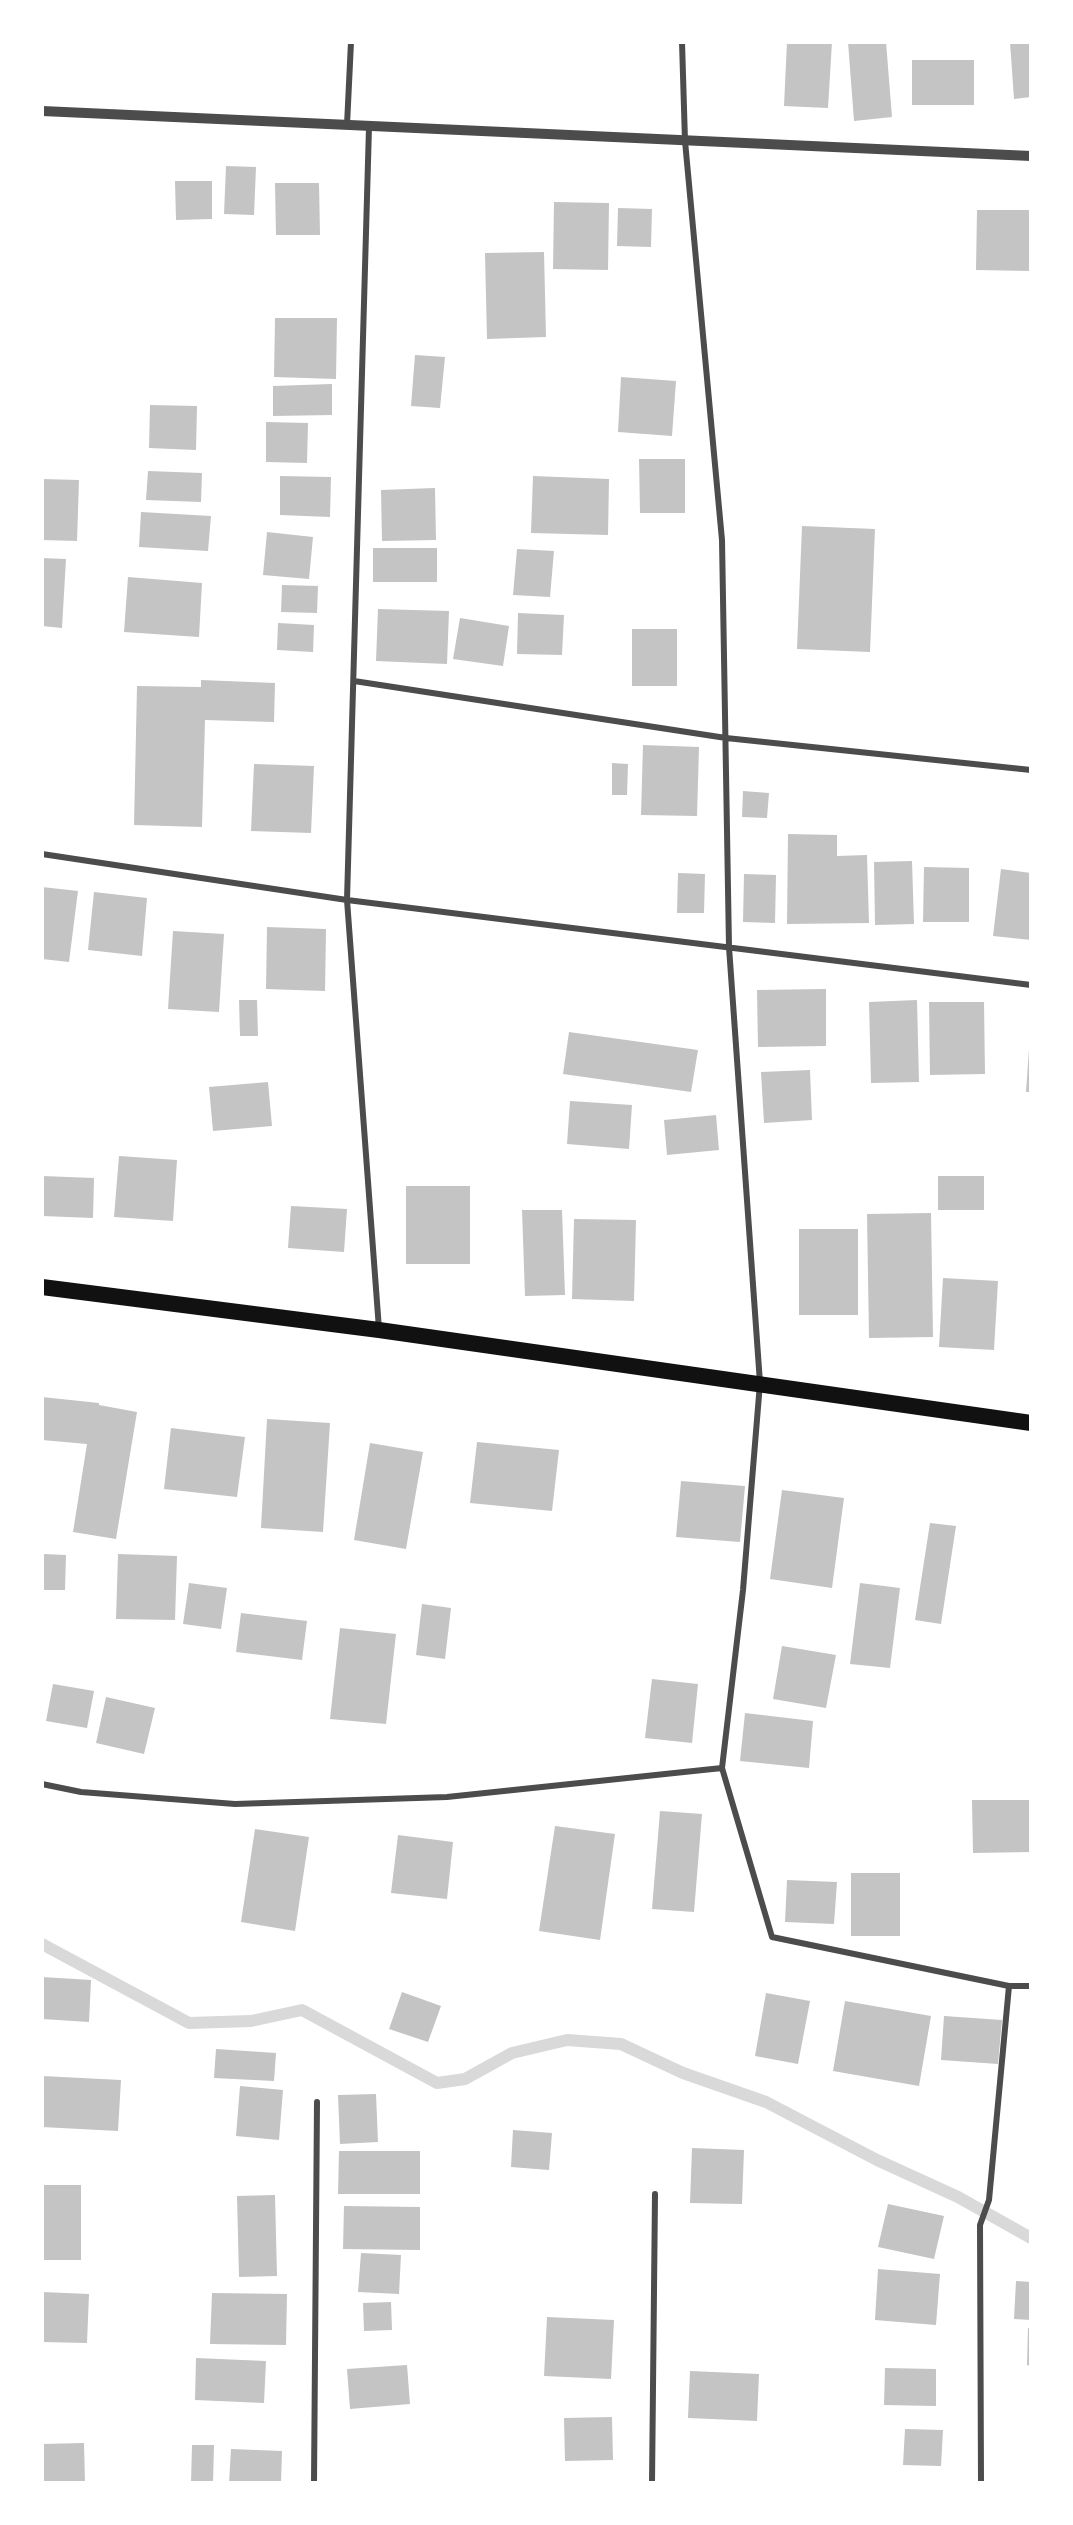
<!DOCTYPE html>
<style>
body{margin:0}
#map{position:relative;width:1073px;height:2525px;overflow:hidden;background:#fff;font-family:"Noto Serif",serif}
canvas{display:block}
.frame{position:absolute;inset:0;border:44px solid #fff;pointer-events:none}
</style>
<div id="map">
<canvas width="1073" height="2525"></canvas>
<div class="frame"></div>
</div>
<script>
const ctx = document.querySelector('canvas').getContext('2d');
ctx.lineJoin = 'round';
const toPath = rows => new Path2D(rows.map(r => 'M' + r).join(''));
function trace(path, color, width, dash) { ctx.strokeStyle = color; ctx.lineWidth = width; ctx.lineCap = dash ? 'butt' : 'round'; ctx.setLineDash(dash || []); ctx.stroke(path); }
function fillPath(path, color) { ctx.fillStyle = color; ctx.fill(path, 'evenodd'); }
const stream = toPath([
 [42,1944,189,2023,251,2021,302,2010,437,2083,465,2079,512,2053,567,2040,621,2044,683,2073,766,2102,877,2160,958,2197,1031,2238]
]);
const building = toPath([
 [787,42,832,42,828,108,784,106],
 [848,42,886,42,892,117,854,121],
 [1010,42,1031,42,1031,97,1014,99],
 [912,60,974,60,974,105,912,105],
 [226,166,256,167,254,215,224,214],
 [175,181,212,181,212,219,176,220],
 [275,183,319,183,320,235,276,235],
 [554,202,609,203,608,270,553,269],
 [618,208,652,209,651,247,617,246],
 [977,210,1031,210,1031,271,976,270],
 [544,252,546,337,487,339,485,253],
 [275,318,337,318,336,379,274,377],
 [415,355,445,357,440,408,411,406],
 [621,377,676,381,672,436,618,432],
 [332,384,332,415,273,416,273,386],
 [150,405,197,406,196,450,149,448],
 [266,422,308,423,307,463,266,462],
 [639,459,685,459,685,513,640,513],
 [148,471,202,473,201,502,146,500],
 [280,476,331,477,330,517,280,515],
 [533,476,609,479,608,535,531,533],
 [42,479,79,480,77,541,42,540],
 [435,488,436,540,382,541,381,490],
 [141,512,211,516,208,551,139,547],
 [802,526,875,529,870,652,797,649],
 [267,532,313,537,309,579,263,575],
 [373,548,437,548,437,582,373,582],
 [517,549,554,551,550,597,513,595],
 [42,558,66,559,62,628,42,626],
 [128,577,202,583,199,637,124,632],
 [282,585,318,586,317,613,281,612],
 [378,609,449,611,447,664,376,661],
 [518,613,564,615,562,655,517,654],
 [460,618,509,626,503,666,453,659],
 [278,623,314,625,313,652,277,650],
 [632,629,677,629,677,686,632,686],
 [201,680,275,683,274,722,205,720,202,827,134,825,137,686,201,687],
 [643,745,699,747,697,816,641,815],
 [612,763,628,764,627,795,612,795],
 [254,764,314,766,311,833,251,831],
 [743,791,769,793,767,818,742,817],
 [788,834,837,835,837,856,867,855,869,923,787,924],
 [912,861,914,924,875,925,874,862],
 [924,867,969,868,969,922,923,922],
 [1001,869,1031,873,1031,940,993,936],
 [678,873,705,874,704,913,677,913],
 [744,874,776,875,775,923,743,922],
 [42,887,78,891,69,962,42,959],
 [94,892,147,898,142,956,88,950],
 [267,927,326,929,325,991,266,989],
 [173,931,224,934,219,1012,168,1009],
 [826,989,826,1046,758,1047,757,990],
 [239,1000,257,1000,258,1036,240,1036],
 [917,1000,919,1082,871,1083,869,1002],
 [929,1002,984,1002,985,1074,930,1075],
 [569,1032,698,1050,691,1092,563,1074],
 [1029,1049,1031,1049,1031,1092,1026,1092],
 [810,1070,812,1120,764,1123,761,1072],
 [268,1082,272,1126,213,1131,209,1087],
 [570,1101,632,1105,629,1149,567,1144],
 [716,1115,719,1150,667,1155,664,1120],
 [119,1156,177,1160,173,1221,114,1217],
 [42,1176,94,1178,93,1218,42,1216],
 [938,1176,984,1176,984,1210,938,1210],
 [406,1186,470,1186,470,1264,406,1264],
 [291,1206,347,1209,344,1252,288,1248],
 [522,1210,562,1210,565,1295,525,1296],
 [931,1213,933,1337,869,1338,867,1214],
 [574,1219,636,1220,634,1301,572,1299],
 [799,1229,858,1229,858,1315,799,1315],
 [943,1278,998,1281,994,1350,939,1347],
 [42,1397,99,1403,99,1405,137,1412,116,1539,73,1532,87,1444,42,1440],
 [267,1419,330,1423,323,1532,261,1528],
 [171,1428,245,1437,237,1497,164,1489],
 [477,1442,559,1450,552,1511,470,1503],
 [370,1443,423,1452,406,1549,354,1540],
 [681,1481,745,1486,740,1542,676,1537],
 [782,1490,844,1498,832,1588,770,1579],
 [930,1523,956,1526,941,1624,915,1620],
 [43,1554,66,1555,65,1590,42,1590],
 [118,1554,177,1556,175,1620,116,1619],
 [189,1583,227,1588,221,1629,183,1624],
 [860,1583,900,1588,890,1668,850,1664],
 [422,1604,451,1608,445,1659,416,1655],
 [241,1613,307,1621,302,1660,236,1652],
 [340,1628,396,1634,386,1724,330,1719],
 [782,1646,836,1655,826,1708,773,1699],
 [652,1679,698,1684,692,1743,645,1738],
 [53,1684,94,1691,87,1728,46,1721],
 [106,1697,155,1708,144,1754,96,1743],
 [745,1713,813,1721,809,1768,740,1761],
 [972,1800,1031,1800,1031,1852,973,1853],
 [660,1811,702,1814,694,1912,652,1909],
 [555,1826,615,1834,600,1940,539,1931],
 [255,1829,309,1837,295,1931,241,1922],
 [398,1835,453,1842,447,1899,391,1893],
 [851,1873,900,1873,900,1936,851,1936],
 [787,1880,837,1882,834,1924,785,1922],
 [42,1977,91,1980,89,2022,42,2019],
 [402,1992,441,2006,428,2042,389,2029],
 [766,1993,810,2001,798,2064,755,2056],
 [845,2001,931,2016,919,2086,833,2071],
 [944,2016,1002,2020,998,2064,941,2060],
 [216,2049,276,2053,274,2081,214,2078],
 [42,2076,121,2080,118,2131,42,2127],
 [240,2086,283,2090,279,2140,236,2136],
 [376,2094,378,2142,340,2144,338,2095],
 [513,2130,552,2133,549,2170,511,2167],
 [692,2148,744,2150,742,2204,690,2203],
 [339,2151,420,2151,420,2194,338,2194],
 [42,2185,81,2185,81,2260,42,2260],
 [275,2195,277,2276,239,2277,237,2196],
 [888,2204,944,2216,934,2259,878,2247],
 [344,2206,420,2207,420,2250,343,2249],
 [361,2253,401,2255,399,2294,358,2292],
 [878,2269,940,2274,936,2325,875,2320],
 [1016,2281,1031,2282,1031,2320,1014,2319],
 [42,2292,89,2294,87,2343,42,2342],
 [212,2293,287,2294,286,2345,210,2344],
 [391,2302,392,2330,364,2331,363,2303],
 [547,2317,614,2320,611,2379,544,2376],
 [1028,2328,1031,2328,1031,2366,1027,2365],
 [196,2358,266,2361,264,2403,195,2400],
 [407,2365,410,2404,350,2409,347,2369],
 [885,2368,936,2369,936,2406,884,2405],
 [690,2371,759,2374,757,2421,688,2418],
 [612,2417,613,2460,565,2461,564,2418],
 [905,2429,943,2430,941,2466,903,2465],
 [84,2443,85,2483,42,2483,42,2444],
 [192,2445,214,2445,213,2483,191,2483],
 [231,2449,282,2451,281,2483,229,2483]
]);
const minor = toPath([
 [682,42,685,141,722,540,729,947,760,1383,743,1590,722,1768,772,1937,1009,1986,1031,1986],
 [347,125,351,42],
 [369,127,347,900,379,1329],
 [354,681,726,738,1031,770],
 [42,854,347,900,1031,985],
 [42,1784,81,1792,235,1804,447,1797,722,1768],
 [314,2483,317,2102],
 [652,2483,655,2194],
 [981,2483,980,2225,989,2200,1009,1986]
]);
const tertiary = toPath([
 [42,111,1031,156]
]);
const trunk = toPath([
 [42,1287,379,1330,1031,1423]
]);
trace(stream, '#d9d9d9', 12);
fillPath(building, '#c4c4c4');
trace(minor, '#4c4c4c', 6);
trace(tertiary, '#4c4c4c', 10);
trace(trunk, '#111', 16);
</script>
